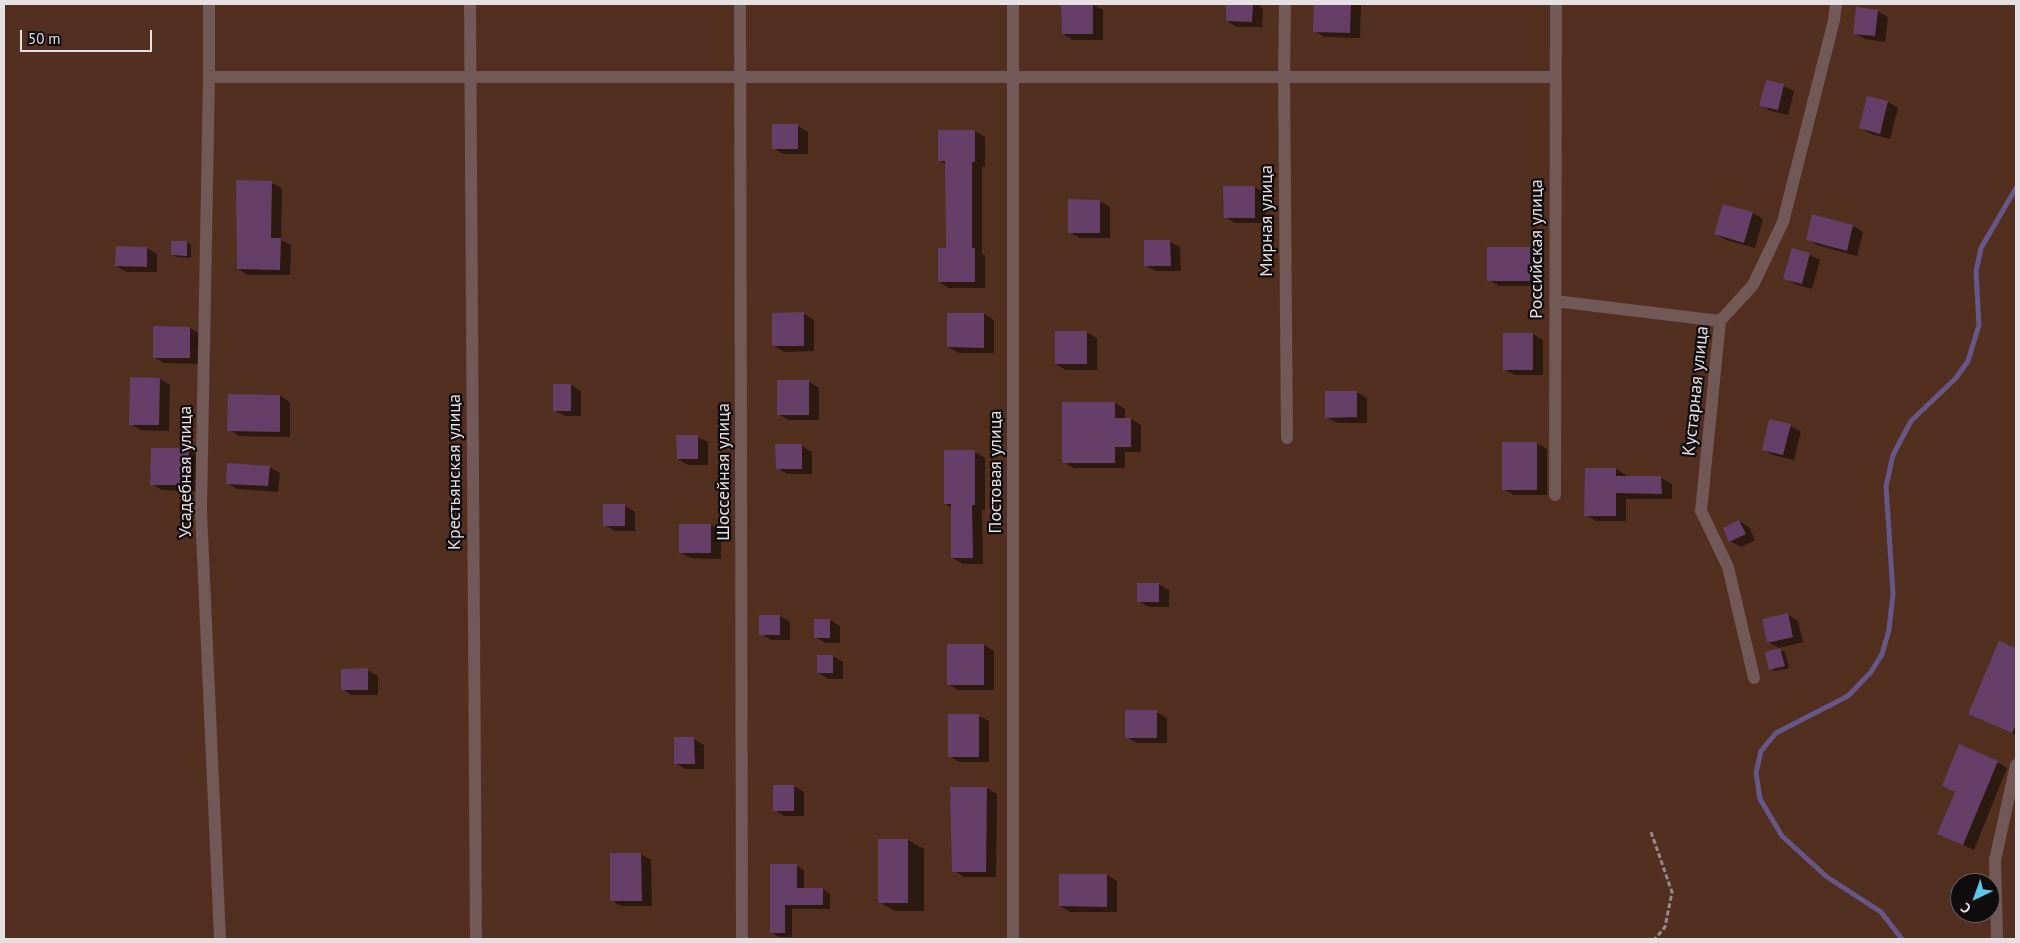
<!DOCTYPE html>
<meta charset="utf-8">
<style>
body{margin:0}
#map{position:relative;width:2020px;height:943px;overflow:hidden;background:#2a2024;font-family:"PT Sans",sans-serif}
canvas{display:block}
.frame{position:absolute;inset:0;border:5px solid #e7e0e3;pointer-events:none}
.north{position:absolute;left:1950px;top:873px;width:50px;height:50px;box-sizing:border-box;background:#100b0d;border:1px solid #666063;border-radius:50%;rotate:222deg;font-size:14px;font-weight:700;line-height:20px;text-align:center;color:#e7e0e3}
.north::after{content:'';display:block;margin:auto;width:18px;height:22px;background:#5cc7e7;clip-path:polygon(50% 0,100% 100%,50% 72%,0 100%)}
.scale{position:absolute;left:20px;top:30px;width:132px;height:22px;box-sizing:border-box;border:2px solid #e7e0e3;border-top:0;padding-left:6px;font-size:15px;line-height:18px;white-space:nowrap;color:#e7e0e3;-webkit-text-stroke:4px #100b0d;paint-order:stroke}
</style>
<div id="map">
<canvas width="2020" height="943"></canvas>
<div class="frame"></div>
<div class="north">С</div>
<div class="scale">50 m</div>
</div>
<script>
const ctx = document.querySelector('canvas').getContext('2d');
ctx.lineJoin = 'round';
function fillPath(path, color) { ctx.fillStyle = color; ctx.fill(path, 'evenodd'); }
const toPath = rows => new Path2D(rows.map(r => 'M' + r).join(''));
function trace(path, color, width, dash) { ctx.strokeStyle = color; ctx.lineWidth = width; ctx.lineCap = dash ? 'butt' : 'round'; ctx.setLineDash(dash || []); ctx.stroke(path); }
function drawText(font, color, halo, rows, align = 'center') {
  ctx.font = font + ' "PT Sans",sans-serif'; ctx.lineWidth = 4.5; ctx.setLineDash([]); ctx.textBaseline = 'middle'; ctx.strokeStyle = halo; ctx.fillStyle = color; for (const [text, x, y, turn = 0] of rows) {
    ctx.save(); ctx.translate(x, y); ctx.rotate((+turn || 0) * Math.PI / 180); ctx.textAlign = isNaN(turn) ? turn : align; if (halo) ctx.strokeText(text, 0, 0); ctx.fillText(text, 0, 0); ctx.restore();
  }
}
const green = toPath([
 [4,4,2016,4,2016,939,4,939],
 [1960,883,1990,883,1990,913,1960,913]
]);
const shadow = toPath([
 [1063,4,1092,4,1103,10,1103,40,1073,40,1063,34],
 [1227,4,1256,4,1263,8,1262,27,1237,27,1227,21],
 [1315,4,1361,4,1360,38,1325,37,1314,31],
 [1877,11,1888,17,1885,42,1865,39,1854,33],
 [1783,86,1794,91,1788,115,1771,111,1760,105],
 [1888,102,1898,108,1890,139,1871,134,1861,128],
 [798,126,808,132,808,154,783,154,773,148],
 [975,131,985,137,985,167,982,167,982,254,985,255,985,288,949,288,939,282,947,249,947,165,940,161],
 [272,183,282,188,281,240,291,245,290,275,248,275,238,269],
 [1255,187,1265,193,1265,223,1235,223,1225,217],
 [1100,201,1110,207,1110,238,1080,238,1070,232],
 [1724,205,1753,213,1763,219,1755,248,1726,240,1716,234],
 [1853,226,1863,232,1857,256,1817,245,1807,239],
 [1145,241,1170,242,1180,247,1181,271,1156,271,1145,265],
 [187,242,191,245,191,258,177,257,172,255],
 [117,247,147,248,157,254,157,272,127,272,116,266],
 [1529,248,1540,254,1540,286,1499,286,1489,280],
 [1792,250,1810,255,1820,260,1812,289,1795,284,1785,278],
 [774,314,804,314,814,320,814,351,784,352,774,346],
 [984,314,994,320,994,353,959,353,948,347],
 [154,327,190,328,200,334,200,364,164,363,154,357],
 [1086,332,1097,338,1097,370,1066,370,1056,364],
 [1533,334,1543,340,1543,375,1515,375,1504,369],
 [160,379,170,385,169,431,141,430,130,424],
 [809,382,819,388,819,420,789,420,778,414],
 [571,385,581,391,581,416,565,416,554,410],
 [1356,392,1367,398,1367,423,1337,423,1326,417],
 [280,396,290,402,290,437,239,436,229,430],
 [1115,403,1125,409,1125,419,1131,419,1141,425,1141,452,1125,452,1125,468,1074,468,1063,462],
 [1790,426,1801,431,1794,460,1773,455,1763,449],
 [698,437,708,442,708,465,688,465,678,459],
 [1537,443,1547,449,1547,495,1514,495,1503,489],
 [802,446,812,452,812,474,787,474,777,468],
 [189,450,199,456,198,491,162,490,152,484],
 [945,452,975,452,985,458,985,510,982,510,983,564,963,564,953,558,952,508,945,504],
 [269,467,280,473,278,492,237,489,227,483],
 [1616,469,1626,475,1626,478,1661,478,1672,484,1672,499,1626,499,1626,521,1596,521,1586,515],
 [624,506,635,512,635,531,615,531,605,525],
 [1739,521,1749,527,1755,540,1741,547,1730,541],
 [711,525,721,531,721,559,691,558,681,553],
 [1158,584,1169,590,1169,607,1149,607,1139,601],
 [1788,615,1798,621,1803,642,1779,648,1768,642],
 [761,616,780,616,790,622,790,640,771,640,761,634],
 [830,620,840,626,840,643,826,643,815,637],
 [1999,642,2016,650,2016,735,1970,714],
 [984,645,994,651,994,690,958,690,948,684],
 [1780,650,1785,652,1789,668,1775,671,1770,669],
 [833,656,843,662,843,679,829,679,818,673],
 [367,670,378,676,378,695,352,695,342,689],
 [1156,712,1167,718,1167,743,1137,743,1126,737],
 [949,715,979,716,989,721,989,762,959,762,949,756],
 [694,739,704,745,704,769,686,769,675,763],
 [1997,762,2007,768,1974,850,1938,833,1956,792],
 [794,786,804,792,804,816,784,816,774,810],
 [987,788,997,794,996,877,964,877,954,871],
 [879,840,908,840,924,849,924,911,895,911,879,902],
 [641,854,651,860,652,906,621,906,611,900],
 [796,866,804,870,804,889,823,889,830,894,830,909,792,909,792,937,779,937,771,932],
 [1107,875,1117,881,1117,912,1070,912,1060,906]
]);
const stream = toPath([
 [1902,939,1881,912,1827,877,1782,836,1760,799,1756,773,1761,751,1776,733,1848,696,1871,672,1882,654,1889,630,1893,594,1886,486,1893,455,1911,421,1956,378,1968,361,1979,325,1976,272,1981,248,2016,188]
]);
const building = toPath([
 [1061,4,1093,4,1093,34,1062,34],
 [1226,4,1253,4,1252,22,1226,21],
 [1314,4,1351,4,1350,33,1313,32],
 [1856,7,1878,10,1875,36,1853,34],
 [1766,80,1784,84,1778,110,1759,106],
 [1867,96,1888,101,1880,134,1859,128],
 [772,124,798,124,798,149,772,149],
 [938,130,975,130,975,162,972,162,972,248,975,248,975,282,938,282,938,248,946,248,945,161,938,161],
 [236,180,272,181,271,238,281,238,280,270,237,269],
 [1223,186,1255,186,1255,218,1224,218],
 [1068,199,1100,200,1100,233,1068,233],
 [1723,204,1753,212,1744,243,1714,234],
 [1812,214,1853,225,1847,251,1806,240],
 [1144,240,1170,240,1171,266,1144,266],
 [171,241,187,241,187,256,171,255],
 [116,246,147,247,147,267,115,266],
 [1487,247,1530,247,1530,281,1487,281],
 [1792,248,1810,253,1802,284,1783,279],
 [804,312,804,346,772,346,772,313],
 [947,313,984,313,984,348,947,347],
 [153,326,190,327,190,358,153,358],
 [1055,331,1087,331,1087,364,1055,364],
 [1503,333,1533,333,1533,370,1503,370],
 [130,377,160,378,159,425,129,425],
 [777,380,809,380,809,415,777,415],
 [553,384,571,384,571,411,553,411],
 [1325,391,1357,391,1357,417,1325,418],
 [228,394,280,395,280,432,227,431],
 [1062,402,1115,402,1115,418,1131,418,1131,447,1115,447,1115,463,1062,463],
 [1769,419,1791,424,1783,455,1762,450],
 [676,435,698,435,698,459,677,459],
 [1502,442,1537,442,1537,490,1502,490],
 [775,444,802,444,802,469,776,469],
 [151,448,189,448,188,485,150,485],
 [944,450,975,450,975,505,972,505,973,558,951,558,951,504,944,504],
 [227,463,270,466,268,486,226,484],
 [1585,468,1616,468,1616,476,1661,476,1662,494,1616,493,1616,516,1584,516],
 [603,504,625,504,625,526,603,526],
 [1739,520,1746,534,1729,542,1723,528],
 [679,524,711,524,711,553,679,553],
 [1137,583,1159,583,1159,602,1137,602],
 [1788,613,1793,637,1767,643,1762,619],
 [759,615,780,615,780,635,759,635],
 [814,619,830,619,830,638,814,638],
 [1999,641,2016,648,2016,724,2012,733,1968,714],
 [947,644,984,644,984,685,947,685],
 [1780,648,1785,666,1769,670,1765,652],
 [817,655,833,655,833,673,817,673],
 [368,668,368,690,341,690,341,669],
 [1125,710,1157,710,1157,738,1125,738],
 [948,714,979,714,979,757,948,757],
 [674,737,694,737,695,764,674,764],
 [1959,744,1998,761,1963,845,1937,834,1955,792,1942,786],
 [773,785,794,785,794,811,773,811],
 [950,787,987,787,986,872,952,872],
 [878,839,908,839,908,903,878,903],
 [610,853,641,853,642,901,610,901],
 [770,864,797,864,797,888,823,888,823,905,785,905,785,933,770,933],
 [1059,874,1107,874,1107,907,1059,906]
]);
const path = toPath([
 [1651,832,1672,892,1665,927,1655,939]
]);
const minor = toPath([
 [209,4,209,77,201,511,220,939],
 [470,4,476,939],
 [740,4,742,939],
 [1013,4,1013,939],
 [1285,4,1284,77,1287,438],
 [209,77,1555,77],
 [1555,301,1720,321],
 [1555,495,1556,4],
 [1754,678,1728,567,1701,511,1720,321,1753,285,1783,222,1834,20,1836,4],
 [1997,939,1995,860,2016,765]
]);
const streetNames = [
 ["Мирная улица",1267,221,-90],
 ["Российская улица",1537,249,-90],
 ["Кустарная улица",1696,391,-84],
 ["Усадебная улица",186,472,-90],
 ["Крестьянская улица",455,472,-90],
 ["Шоссейная улица",724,472,-90],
 ["Постовая улица",996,472,-90]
];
fillPath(green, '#532f1f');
fillPath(shadow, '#0007');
trace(stream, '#675788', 5);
fillPath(building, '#653f67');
trace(path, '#928a8d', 3, [5, 2.5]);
trace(minor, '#735858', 12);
drawText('18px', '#e7e0e3', '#100b0d', streetNames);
</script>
